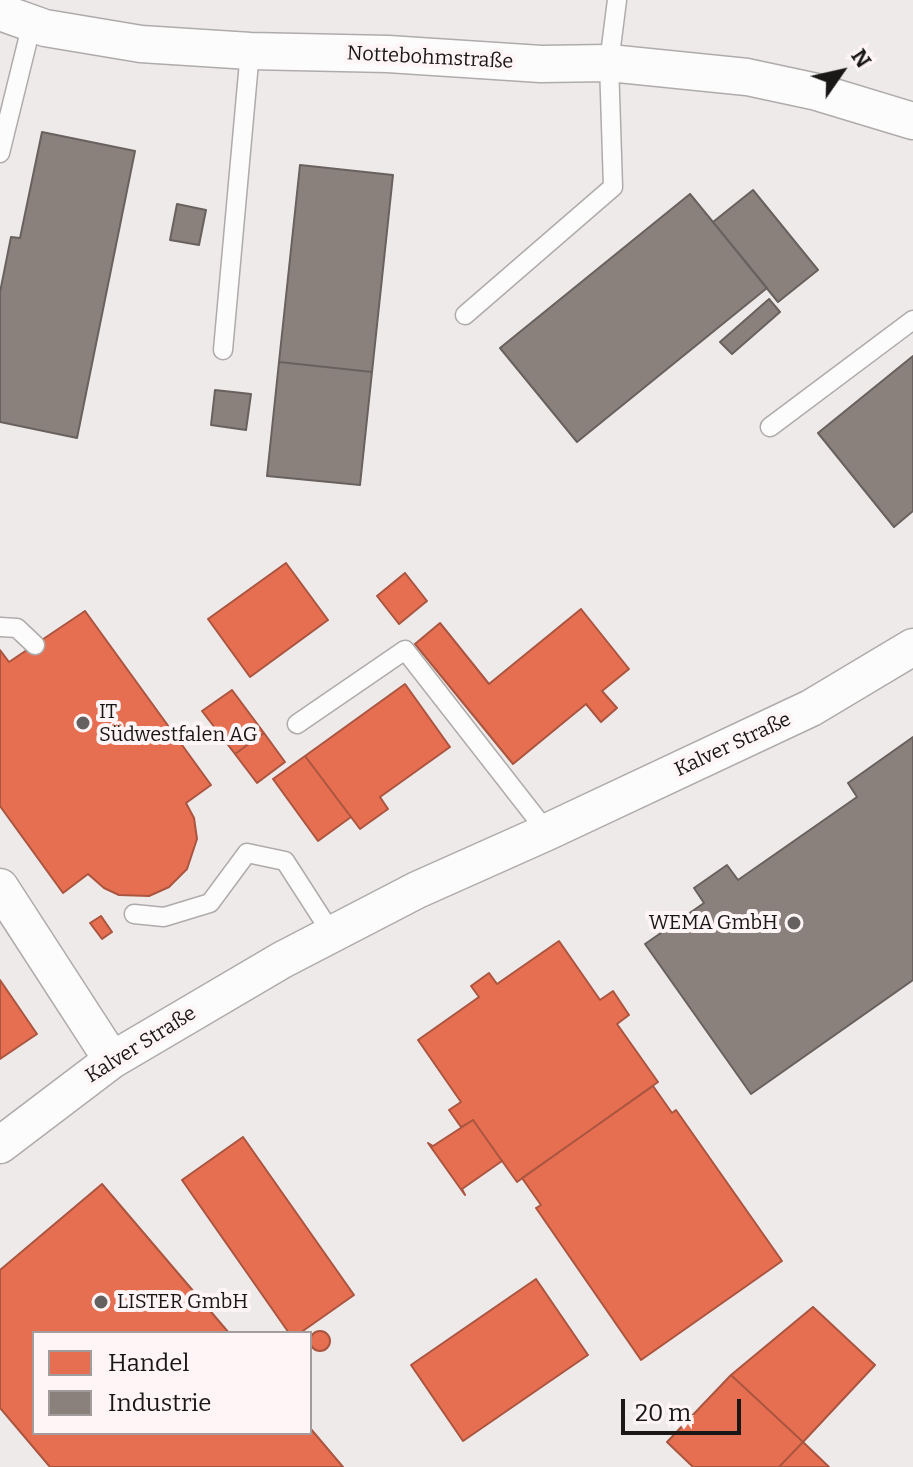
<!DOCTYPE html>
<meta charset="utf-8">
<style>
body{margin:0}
#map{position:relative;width:913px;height:1467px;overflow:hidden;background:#efeaea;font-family:Bitter,serif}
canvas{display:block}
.legend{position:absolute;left:32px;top:1331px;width:280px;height:104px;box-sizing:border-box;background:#fff5f6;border:2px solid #a39c9d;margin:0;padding:10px 14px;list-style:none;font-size:24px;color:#1a1717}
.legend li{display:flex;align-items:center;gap:16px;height:40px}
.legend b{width:40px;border:2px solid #a39c9d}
.north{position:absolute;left:801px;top:32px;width:80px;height:80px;-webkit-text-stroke:6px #fff5f6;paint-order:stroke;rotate:56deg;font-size:22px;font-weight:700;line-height:32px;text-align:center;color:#1a1717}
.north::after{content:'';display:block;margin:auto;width:28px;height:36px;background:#1a1717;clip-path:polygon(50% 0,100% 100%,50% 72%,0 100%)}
.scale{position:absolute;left:621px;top:1399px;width:120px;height:36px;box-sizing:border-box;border:4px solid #1a1717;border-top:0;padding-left:10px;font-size:24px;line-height:28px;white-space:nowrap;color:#1a1717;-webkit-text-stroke:6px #fff5f6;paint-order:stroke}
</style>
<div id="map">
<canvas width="913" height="1467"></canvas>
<ul class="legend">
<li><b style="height:22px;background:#e76f51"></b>Handel</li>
<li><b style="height:22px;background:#8a817c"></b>Industrie</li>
</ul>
<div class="north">N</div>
<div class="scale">20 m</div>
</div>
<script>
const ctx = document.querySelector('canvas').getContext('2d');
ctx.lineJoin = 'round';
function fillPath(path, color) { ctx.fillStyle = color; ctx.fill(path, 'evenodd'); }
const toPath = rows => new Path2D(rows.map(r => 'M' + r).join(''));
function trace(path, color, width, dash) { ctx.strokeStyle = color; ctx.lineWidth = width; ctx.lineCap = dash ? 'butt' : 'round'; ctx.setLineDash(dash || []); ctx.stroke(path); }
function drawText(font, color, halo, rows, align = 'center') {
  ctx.font = font + ' Bitter,serif'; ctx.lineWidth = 8; ctx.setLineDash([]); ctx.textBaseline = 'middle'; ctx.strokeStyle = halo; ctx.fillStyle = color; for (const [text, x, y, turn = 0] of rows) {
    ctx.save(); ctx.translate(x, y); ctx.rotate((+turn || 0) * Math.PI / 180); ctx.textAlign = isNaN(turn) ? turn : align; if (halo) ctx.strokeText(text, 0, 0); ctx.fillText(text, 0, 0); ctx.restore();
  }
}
const shops = toPath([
 [286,563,328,620,250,677,208,619,286,563],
 [405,573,427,601,399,624,377,596,405,573],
 [581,609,629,669,602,691,617,708,601,722,586,704,513,764,415,644,440,623,489,684,581,609],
 [85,611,211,785,186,803,194,818,197,839,187,869,169,887,149,896,119,895,104,888,88,874,63,893,0,806,0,650,9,662,85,611],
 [405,684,450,747,380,797,388,809,360,829,305,756,405,684],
 [232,690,264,733,235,754,202,711,232,690],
 [264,733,285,762,257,783,235,754,264,733],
 [305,756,351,817,318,841,273,779,305,756],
 [101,916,112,932,102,939,90,923,101,916],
 [559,941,600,1000,613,991,629,1015,617,1024,658,1082,517,1182,473,1120,461,1127,449,1110,461,1102,418,1040,479,997,471,986,489,973,497,984,559,941],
 [0,980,37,1034,0,1059,0,980],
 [653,1086,672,1113,676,1110,782,1261,641,1360,536,1208,541,1205,522,1178,653,1086],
 [473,1120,502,1161,462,1189,465,1195,428,1143,433,1146,473,1120],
 [243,1137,354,1295,300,1333,289,1333,182,1180,243,1137],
 [102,1184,229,1333,34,1333,34,1433,310,1433,310,1428,343,1467,50,1467,0,1408,0,1270,102,1184],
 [536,1279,588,1355,463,1441,411,1365,536,1279],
 [813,1307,875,1365,803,1442,731,1375,813,1307],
 '310 1341a10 10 0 1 1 20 0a10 10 0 1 1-20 0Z',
 [731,1375,803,1442,779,1467,693,1467,667,1442,731,1375],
 [803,1442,829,1467,779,1467,803,1442]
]);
const industry = toPath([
 [42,132,135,151,77,438,0,422,0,292,11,237,20,238,42,132],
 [300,165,393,175,372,372,279,362,300,165],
 [753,190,818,270,778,302,713,222,753,190],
 [690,194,767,288,577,442,500,348,690,194],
 [177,204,206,210,199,245,170,240,177,204],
 [769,299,780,312,732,354,720,342,769,299],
 [913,356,913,511,894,527,818,433,913,356],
 [279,362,372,372,360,485,267,476,279,362],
 [215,390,251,394,246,430,211,425,215,390],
 [913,737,913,980,751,1094,645,944,704,903,694,888,727,865,738,880,857,797,848,783,913,737]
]);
const lane = toPath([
 [0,153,32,23],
 [465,315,613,187,609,63,617,0],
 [223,350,250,51],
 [770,427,913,320],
 [0,627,17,628,35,645],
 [297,724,405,650,547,832],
 [134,914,164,917,210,903,247,853,285,861,332,934]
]);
const street = toPath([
 [0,12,45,28,141,44,250,51,388,54,541,64,609,63,747,77,817,92,913,121],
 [0,887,112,1060],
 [0,1145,112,1060,282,960,417,890,547,832,811,708,913,647]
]);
const markers = [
 [83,723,8,"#656161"],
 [794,923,8,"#656161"],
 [101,1302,8,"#656161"]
];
const streetNames = [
 ["Nottebohmstraße",430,58,3],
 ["Kalver Straße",733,745,-25],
 ["Kalver Straße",141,1045,-32]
];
const poiNames = [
 ["IT",99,712],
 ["Südwestfalen AG",99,735],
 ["WEMA GmbH",778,923,"right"],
 ["LISTER GmbH",117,1302]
];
fillPath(shops, '#e76f51');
trace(shops, '#aa5540', 2);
fillPath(industry, '#8a817c');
trace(industry, '#68615e', 2);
trace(lane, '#afabab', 21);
trace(street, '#afabab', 39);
trace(lane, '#fdfcfc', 18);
trace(street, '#fdfcfc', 36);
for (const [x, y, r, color] of markers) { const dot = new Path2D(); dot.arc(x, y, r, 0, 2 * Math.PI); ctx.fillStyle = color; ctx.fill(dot); trace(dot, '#fff5f6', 3); }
drawText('20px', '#1a1717', '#fff5f6', streetNames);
drawText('20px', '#1a1717', '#fff5f6', poiNames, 'left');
</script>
